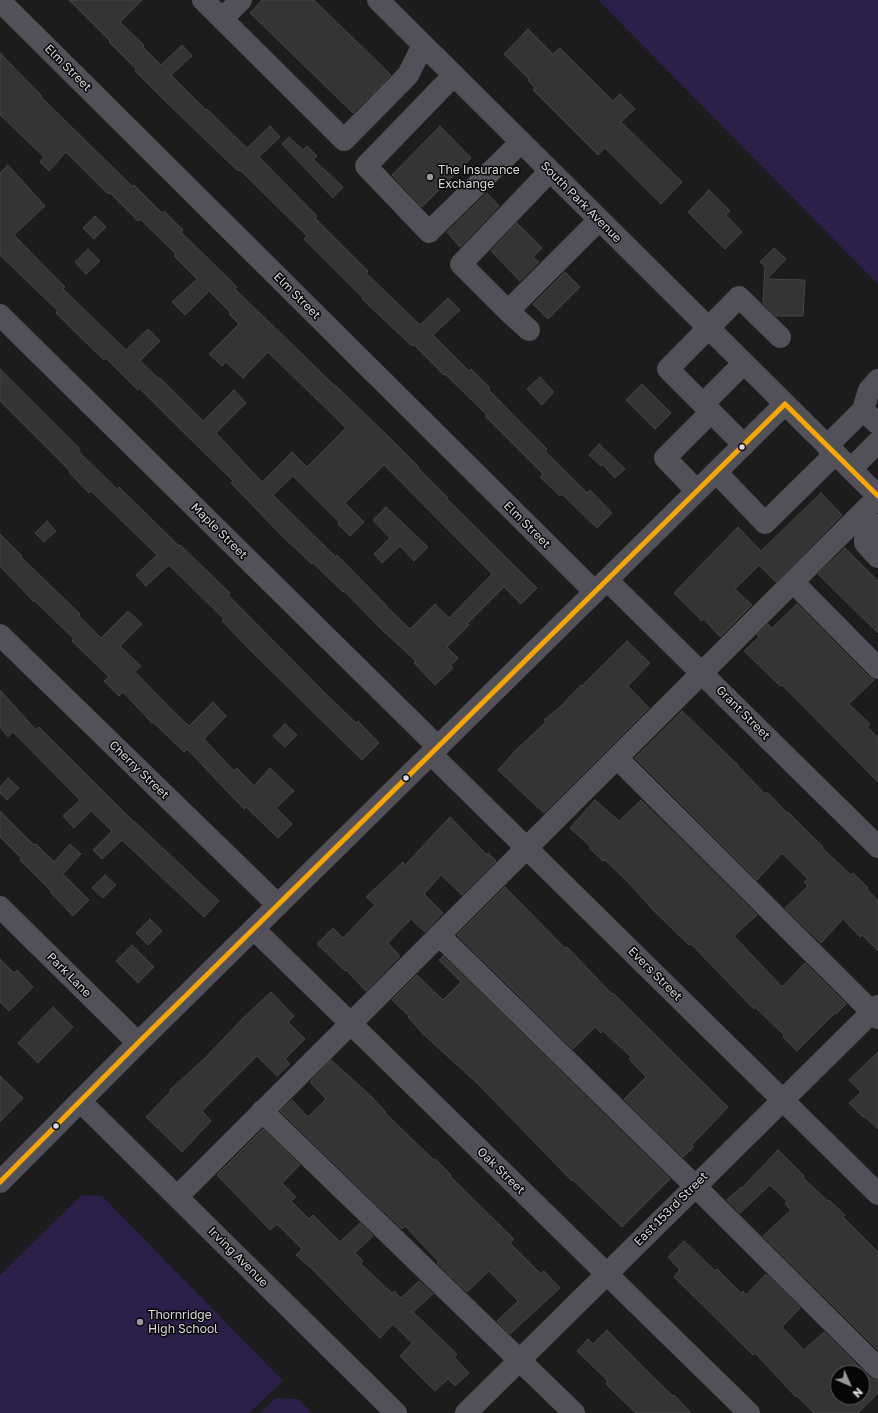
<!DOCTYPE html>
<style>
body{margin:0}
#map{position:relative;width:878px;height:1413px;overflow:hidden;background:#1c1c1d;font-family:"Golos Text",sans-serif}
canvas{display:block}
.north{position:absolute;left:830px;top:1365px;width:40px;height:40px;box-sizing:border-box;background:#060607;border:1px solid #5b5b5d;border-radius:50%;rotate:135deg;font-size:11px;font-weight:700;line-height:16px;text-align:center;color:#dbdbdd}
.north::after{content:'';display:block;margin:auto;width:14px;height:18px;background:#98989a;clip-path:polygon(50% 0,100% 100%,50% 72%,0 100%)}
</style>
<div id="map">
<canvas width="878" height="1413"></canvas>
<div class="north">N</div>
</div>
<script>
const ctx = document.querySelector('canvas').getContext('2d');
ctx.lineJoin = 'round';
function fillPath(path, color) { ctx.fillStyle = color; ctx.fill(path, 'evenodd'); }
const toPath = rows => new Path2D(rows.map(r => 'M' + r).join(''));
function trace(path, color, width, dash) { ctx.strokeStyle = color; ctx.lineWidth = width; ctx.lineCap = dash ? 'butt' : 'round'; ctx.setLineDash(dash || []); ctx.stroke(path); }
function drawText(font, color, halo, rows, align = 'center') {
  ctx.font = font + ' "Golos Text",sans-serif'; ctx.lineWidth = 3; ctx.setLineDash([]); ctx.textBaseline = 'middle'; ctx.strokeStyle = halo; ctx.fillStyle = color; for (const [text, x, y, turn = 0] of rows) {
    ctx.save(); ctx.translate(x, y); ctx.rotate((+turn || 0) * Math.PI / 180); ctx.textAlign = isNaN(turn) ? turn : align; if (halo) ctx.strokeText(text, 0, 0); ctx.fillText(text, 0, 0); ctx.restore();
  }
}
const green = toPath([
 [598,0,878,0,878,284],
 [82,1195,102,1196,283,1381,249,1413,0,1413,0,1275],
 [276,1398,298,1399,312,1413,260,1413]
]);
const building = toPath([
 [69,0,142,0,120,22,144,45,143,47,161,65,182,45,192,56,171,75,206,110,207,109,247,148,270,126,280,137,259,157,317,216,315,218,368,271,366,273,420,325,448,298,460,310,433,335,469,371,471,369,490,388,489,390,547,449,545,451,587,493,590,490,612,513,597,528,562,494,560,496,540,477,543,474,485,416,487,415,445,374,444,375,414,345,412,346,362,299,363,298,304,239,307,236,240,170,238,171,163,99,135,71,136,69,109,42,110,41,69,0],
 [262,0,314,0,391,75,353,113,250,13,262,0],
 [528,29,553,54,560,48,613,101,620,94,635,109,621,122,682,182,661,204,605,148,598,155,533,90,535,88,528,80,529,79,504,54,528,29],
 [0,53,42,96,41,97,133,187,134,185,162,213,164,211,183,230,181,232,237,287,235,289,335,386,336,386,390,438,419,467,418,468,448,498,447,499,537,588,521,604,504,587,467,624,469,625,447,647,458,658,451,665,453,668,435,685,414,663,416,661,382,630,344,591,343,592,313,563,312,564,282,536,231,483,233,481,173,422,139,388,138,390,106,358,104,360,75,332,56,313,58,311,0,255,0,173,8,165,45,206,14,235,65,287,63,289,126,350,148,329,160,341,140,361,159,379,160,378,203,421,234,390,246,403,216,433,262,482,292,452,307,467,346,428,268,352,243,378,226,362,222,366,209,354,239,324,229,314,231,313,209,291,185,315,172,302,197,279,174,256,176,254,140,219,138,221,110,193,108,194,66,152,49,171,40,162,44,157,0,115,0,53],
 [384,465,492,574,449,618,435,604,410,629,386,606,387,606,337,555,336,557,273,495,293,476,339,522,338,524,350,536,364,522,345,503,384,465],
 [440,126,471,158,422,207,392,175,440,126],
 [289,137,303,150,307,146,317,156,313,159,343,187,333,198,282,144,289,137],
 [709,190,730,211,726,215,742,232,725,249,688,212,709,190],
 [487,193,499,206,460,247,447,232,487,193],
 [95,216,106,227,94,239,83,228,95,216],
 [517,223,542,248,533,257,539,262,520,281,491,251,517,223],
 [774,248,786,259,767,279,805,280,803,316,776,316,763,303,765,266,760,262,774,248],
 [88,249,100,261,86,274,75,262,88,249],
 [565,272,580,287,548,319,533,304,565,272],
 [0,369,80,449,78,451,117,489,119,487,179,546,180,545,230,593,228,595,327,695,356,723,358,721,379,743,362,760,249,649,222,621,224,619,169,565,146,586,136,575,157,555,91,491,89,493,69,472,70,471,0,401,0,369],
 [540,377,554,392,542,405,527,389,540,377],
 [642,384,671,413,655,429,626,400,642,384],
 [599,444,625,469,615,478,602,464,601,466,589,455,599,444],
 [821,493,842,515,776,582,759,565,735,589,752,605,720,637,704,619,702,621,674,593,738,527,761,551,821,493],
 [386,507,428,547,414,561,400,546,382,563,374,554,390,538,373,520,386,507],
 [47,521,56,531,44,542,35,533,47,521],
 [0,534,22,556,21,557,80,614,79,616,101,638,128,611,142,624,120,646,141,666,135,672,176,714,189,726,213,702,226,716,204,739,234,771,237,768,254,786,270,768,294,791,276,808,292,824,278,838,246,807,244,809,187,749,184,752,153,722,152,723,123,692,119,696,104,681,109,677,72,641,74,639,35,601,34,602,0,566,0,534],
 [845,548,878,581,878,633,818,574,845,548],
 [797,604,869,677,874,680,849,704,870,724,867,727,878,737,878,782,782,685,780,686,744,651,759,637,757,635,768,624,772,628,797,604],
 [627,641,650,663,628,686,649,708,544,813,498,770,516,750,546,722,544,720,560,707,581,685,582,686,627,641],
 [0,690,36,730,39,727,134,822,135,822,219,901,204,917,122,840,102,859,93,850,112,831,91,811,74,828,63,816,80,800,13,732,8,737,0,727,0,690],
 [682,711,738,765,738,766,765,794,767,792,787,813,788,812,823,847,822,848,851,875,853,873,868,888,867,889,878,901,878,951,862,935,860,937,843,919,821,943,785,908,808,886,804,882,808,879,782,853,757,880,635,758,682,711],
 [285,724,297,735,285,747,273,736,285,724],
 [8,778,19,788,7,800,0,793,0,787,8,778],
 [595,800,619,821,641,800,757,915,734,936,782,987,805,963,846,1004,836,1014,835,1013,797,1051,783,1037,784,1035,755,1007,754,1009,691,944,689,945,654,911,627,881,605,860,603,861,589,848,591,847,570,828,595,800],
 [0,811,34,845,36,844,54,862,70,844,81,854,63,874,89,900,73,916,51,893,52,892,20,860,21,858,0,837,0,811],
 [450,817,487,855,488,853,496,861,462,895,441,875,424,894,443,913,425,932,411,919,388,943,400,956,366,991,346,970,345,971,317,944,333,928,343,938,375,905,366,897,403,862,405,865,450,817],
 [105,875,116,885,103,898,92,888,105,875],
 [505,887,565,948,567,947,612,994,613,993,728,1107,692,1145,694,1147,683,1157,624,1099,646,1077,629,1059,631,1057,603,1031,601,1033,595,1027,573,1049,457,935,505,887],
 [150,919,162,931,148,945,136,933,150,919],
 [132,945,154,967,138,983,116,961,132,945],
 [443,956,670,1179,622,1227,573,1180,572,1181,477,1083,423,1034,408,1017,409,1016,392,1000,417,975,443,1000,461,982,439,960,443,956],
 [0,959,14,973,17,970,33,987,9,1011,0,1002,0,959],
 [271,992,294,1016,288,1022,305,1039,285,1059,290,1064,277,1076,257,1056,202,1111,211,1121,182,1152,146,1117,171,1091,170,1090,205,1058,244,1017,271,992],
 [53,1007,73,1027,38,1063,18,1043,53,1007],
 [878,1052,878,1129,864,1116,863,1117,849,1103,861,1092,849,1080,878,1052],
 [331,1060,371,1096,386,1112,385,1113,434,1160,435,1159,451,1175,450,1176,514,1239,510,1243,541,1274,544,1271,560,1288,510,1334,497,1321,518,1301,489,1271,467,1292,437,1263,439,1262,405,1226,402,1229,280,1111,292,1100,308,1117,326,1099,310,1082,331,1060],
 [0,1076,23,1098,0,1122,0,1076],
 [263,1129,300,1165,282,1183,296,1197,291,1201,309,1219,313,1215,340,1242,360,1223,373,1236,355,1253,363,1261,361,1264,392,1293,394,1291,401,1298,419,1281,433,1294,413,1312,457,1354,454,1357,469,1373,455,1386,448,1379,435,1391,400,1356,412,1343,393,1324,380,1338,311,1268,296,1255,302,1249,277,1224,270,1230,217,1175,263,1129],
 [778,1150,804,1176,803,1178,828,1201,829,1200,845,1215,843,1217,878,1252,878,1350,763,1236,791,1210,785,1204,787,1201,770,1185,740,1213,727,1200,741,1187,742,1188,778,1150],
 [684,1241,715,1271,717,1269,741,1293,743,1291,746,1295,766,1274,800,1308,782,1327,804,1350,824,1332,869,1377,874,1380,878,1380,878,1393,858,1413,814,1413,797,1396,796,1397,755,1353,753,1355,674,1277,680,1270,668,1257,684,1241],
 [838,1373,862,1373,862,1397,838,1397,838,1373],
 [607,1330,650,1374,673,1396,674,1395,691,1413,636,1413,617,1395,606,1384,608,1381,577,1351,588,1339,593,1344,607,1330]
]);
const minor = toPath([
 [203,0,344,140,408,75,423,45],
 [378,0,878,496],
 [0,1,595,592],
 [222,19,241,0],
 [454,75,366,166,429,232,521,142],
 [550,171,461,264,508,311,599,220],
 [508,311,529,330],
 [0,315,438,747],
 [703,404,744,363],
 [863,410,878,424],
 [744,445,668,369,739,297,780,337],
 [827,446,863,410,869,390,878,380],
 [851,469,878,442],
 [716,472,765,523,835,454],
 [697,491,665,458,711,412],
 [878,525,865,539,865,543,878,557],
 [607,580,878,847],
 [793,582,878,668],
 [0,635,278,905],
 [431,754,878,1194],
 [617,758,878,1018],
 [0,907,138,1043],
 [254,929,749,1413],
 [439,935,695,1186,878,1368],
 [80,1101,396,1413],
 [262,1111,574,1413],
 [0,1182,138,1043,785,404],
 [177,1197,878,497],
 [466,1413,878,1006]
]);
const bus1 = toPath([
 [785,404,878,496],
 [0,1182,138,1043,785,404]
]);
const markers = [
 [430,177,4,"#98989a"],
 [742,447,3.5,"#dbdbdd"],
 [406,778,3.5,"#dbdbdd"],
 [56,1126,3.5,"#dbdbdd"],
 [140,1322,4,"#98989a"]
];
const streetNames = [
 ["Elm Street",68,68,45],
 ["South Park Avenue",581,202,45],
 ["Elm Street",297,296,45],
 ["Elm Street",527,525,45],
 ["Maple Street",219,531,45],
 ["Grant Street",743,713,45],
 ["Cherry Street",139,770,44],
 ["Evers Street",655,974,45],
 ["Park Lane",69,975,45],
 ["Oak Street",501,1171,44],
 ["East 153rd Street",671,1209,-45],
 ["Irving Avenue",238,1257,45]
];
const poiNames = [
 ["The Insurance",438,170],
 ["Exchange",438,184],
 ["Thornridge",148,1315],
 ["High School",148,1329]
];
fillPath(green, '#2c204b');
fillPath(building, '#343435');
trace(building, '#454546', 1);
trace(minor, '#525159', 22);
trace(bus1, '#f7a600', 5);
for (const [x, y, r, color] of markers) { const dot = new Path2D(); dot.arc(x, y, r, 0, 2 * Math.PI); ctx.fillStyle = color; ctx.fill(dot); trace(dot, '#060607', 1.5); }
drawText('12px', '#dbdbdd', '#060607', streetNames);
drawText('12px', '#dbdbdd', '#060607', poiNames, 'left');
</script>
